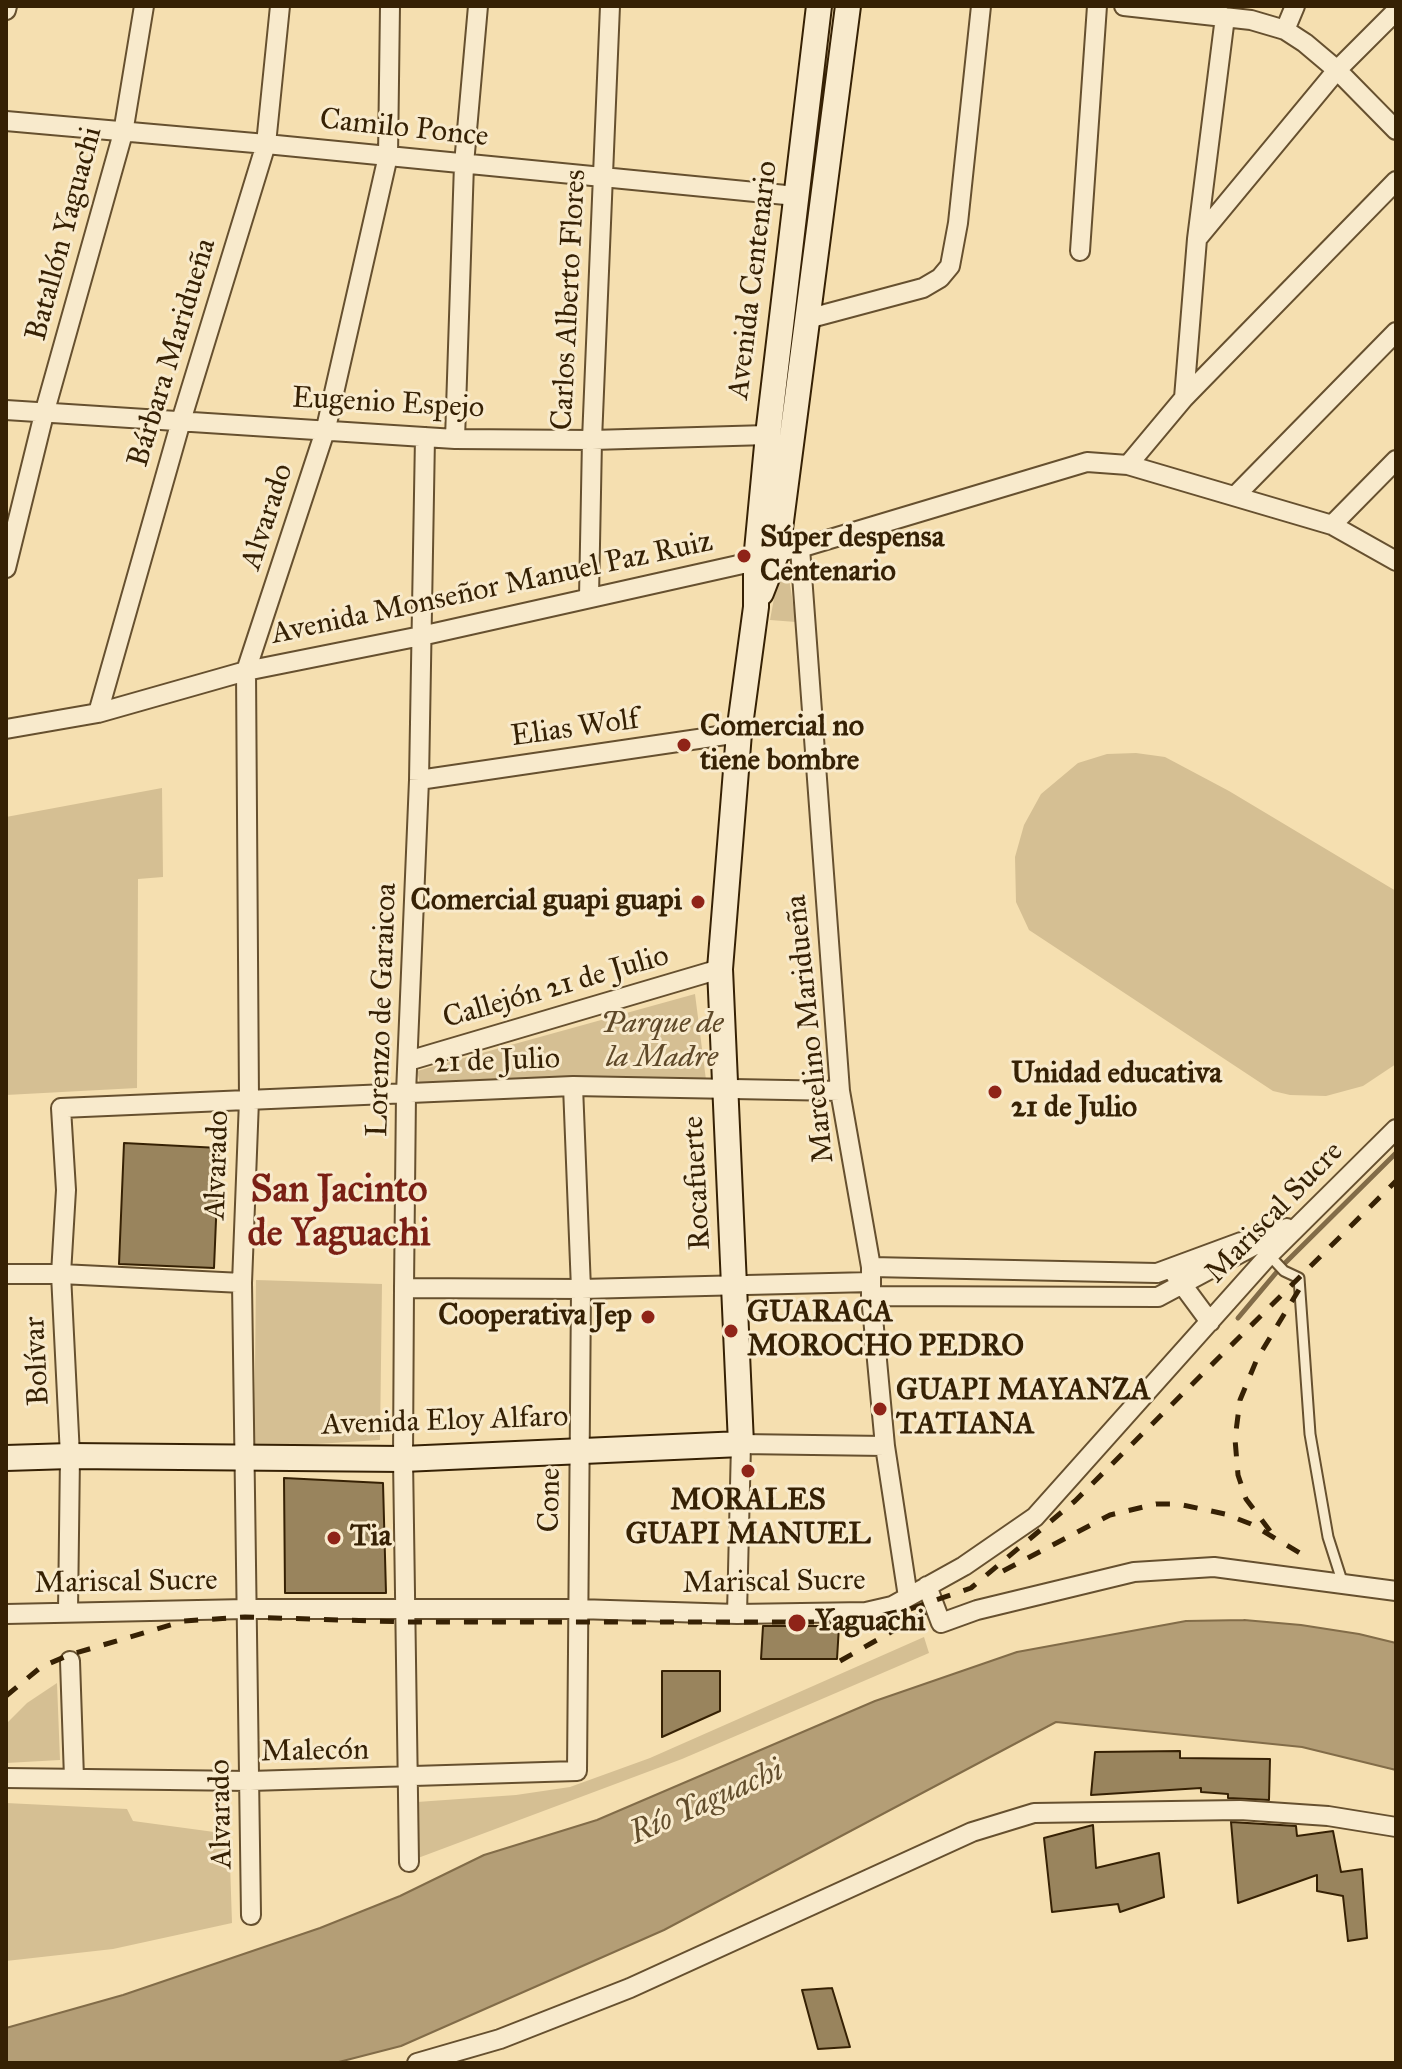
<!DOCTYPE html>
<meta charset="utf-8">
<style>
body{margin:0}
#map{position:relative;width:1402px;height:2069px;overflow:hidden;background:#f5dfb0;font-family:"IM FELL Great Primer",serif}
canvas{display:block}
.frame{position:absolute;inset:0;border:8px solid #362104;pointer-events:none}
</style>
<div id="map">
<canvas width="1402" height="2069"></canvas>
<div class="frame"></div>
</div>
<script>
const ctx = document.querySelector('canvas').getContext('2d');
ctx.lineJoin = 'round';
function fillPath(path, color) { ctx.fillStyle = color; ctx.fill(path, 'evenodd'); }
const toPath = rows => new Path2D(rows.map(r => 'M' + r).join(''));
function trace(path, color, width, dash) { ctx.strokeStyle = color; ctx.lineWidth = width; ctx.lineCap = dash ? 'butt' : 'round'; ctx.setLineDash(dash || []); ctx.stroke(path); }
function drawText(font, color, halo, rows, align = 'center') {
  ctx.font = font + ' "IM FELL Great Primer",serif'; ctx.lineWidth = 6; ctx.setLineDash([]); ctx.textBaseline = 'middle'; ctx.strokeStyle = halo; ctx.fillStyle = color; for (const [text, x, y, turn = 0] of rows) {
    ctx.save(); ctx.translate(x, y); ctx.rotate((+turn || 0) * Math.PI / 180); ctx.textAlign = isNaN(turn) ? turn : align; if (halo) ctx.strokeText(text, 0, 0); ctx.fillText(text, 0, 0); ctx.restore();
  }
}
const green = toPath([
 [780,566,787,566,796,622,770,620],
 [1136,753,1165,757,1229,791,1396,891,1396,1064,1363,1086,1326,1096,1290,1095,1273,1091,1029,930,1016,902,1015,857,1024,825,1041,794,1078,763,1107,754],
 [162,788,163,877,138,879,137,1088,6,1095,6,817],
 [695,994,706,1080,420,1084,417,1071],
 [256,1280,382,1284,380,1440,254,1448],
 [924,1637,929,1653,682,1759,418,1858,417,1802,516,1795,570,1787,650,1758],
 [57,1683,60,1760,6,1763,6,1724,27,1703],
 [6,1803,127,1809,133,1821,229,1834,232,1923,113,1949,6,1961]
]);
const water = toPath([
 [1244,1620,1301,1625,1359,1634,1396,1643,1396,1770,1302,1747,1056,1722,664,1930,401,2046,335,2063,6,2063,6,2028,123,1995,320,1928,400,1896,484,1855,597,1820,875,1701,1017,1652,1186,1621,1244,1620]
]);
const stream = toPath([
 [1238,1318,1281,1267,1396,1153]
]);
const building = toPath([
 [124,1143,219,1148,214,1268,119,1264,124,1143],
 [284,1478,383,1483,386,1593,285,1593,284,1478],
 [763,1626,839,1626,837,1659,761,1659,763,1626],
 [662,1671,720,1671,720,1711,662,1737,662,1671],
 [1180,1751,1180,1758,1270,1759,1269,1800,1228,1798,1228,1794,1201,1792,1201,1788,1091,1795,1095,1752,1180,1751],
 [1231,1822,1296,1826,1297,1836,1333,1831,1341,1872,1362,1869,1367,1938,1348,1941,1343,1896,1317,1891,1317,1875,1238,1903,1231,1822],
 [1093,1825,1096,1868,1159,1853,1164,1897,1120,1912,1118,1904,1052,1912,1044,1838,1093,1825],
 [832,1988,850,2047,818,2049,802,1990,832,1988]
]);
const lane = toPath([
 [1269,1255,1284,1271,1299,1278,1310,1434,1328,1537,1343,1584]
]);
const street = toPath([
 [1124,6,1251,20,1285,30,1305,43,1337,70,1396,130],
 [6,10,7,6],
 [1285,30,1295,6],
 [6,121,266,144,796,196],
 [1197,239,1337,70,1396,11],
 [1080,251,1097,6],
 [807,319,923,288,940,278,950,266,958,223,981,6],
 [1184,398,1197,239,1225,17],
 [6,410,455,439,592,440,768,435],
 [455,439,464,164,478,6],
 [1128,465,1184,398,1396,181],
 [1235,496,1396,332],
 [1332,525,1396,460],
 [800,548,840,1091,871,1267,871,1296,885,1446,908,1597],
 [6,568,44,414,123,133,144,6],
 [589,597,592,440,610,6],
 [98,713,181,421,266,144,280,6],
 [6,729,98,713,246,671,421,636,756,561,777,552,800,548,1087,462,1128,465,1332,525,1396,561],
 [419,780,739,733],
 [408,1061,720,969],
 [871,1267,1157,1273,1241,1242],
 [6,1274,61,1274,242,1283],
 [1176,1276,1210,1322],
 [404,1288,581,1289,871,1282],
 [871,1296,1158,1297,1287,1228],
 [927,1586,941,1623,977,1610,1134,1572,1214,1567,1396,1591],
 [68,1611,70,1456,61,1274,66,1190,61,1108,573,1086,840,1091],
 [6,1614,246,1609,578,1609,737,1614,866,1612,892,1606,964,1566,1035,1517,1269,1255,1396,1129],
 [737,1614,741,1444,885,1446],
 [70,1661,74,1778],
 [6,1778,250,1781,577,1771,581,1289,573,1086],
 [409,1862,403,1459,404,1288,406,1093,419,780,425,437],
 [251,1915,242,1283,249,1100,246,671,326,428,388,156,390,6],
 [417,2063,500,2039,630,1988,972,1832,1034,1813,1240,1810,1328,1816,1396,1827]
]);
const secondary = toPath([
 [761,593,777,552,848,6],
 [6,1458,70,1456,403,1459,741,1444,720,969,739,733,756,607,756,561,768,435,819,6]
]);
const rail = toPath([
 [1270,1531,1246,1499,1238,1475,1235,1439,1240,1400,1257,1359,1300,1288],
 [1003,1571,1110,1515,1156,1504,1178,1504,1225,1514,1251,1524,1305,1556],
 [840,1661,930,1610],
 [6,1696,41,1667,69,1655,184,1621,245,1617,406,1622,851,1622,910,1609,971,1588,1075,1501,1396,1181]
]);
const markers = [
 [744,556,8,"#8f2418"],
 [684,745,8,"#8f2418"],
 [698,902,8,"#8f2418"],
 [995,1092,8,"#8f2418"],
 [648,1317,8,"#8f2418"],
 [731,1331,8,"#8f2418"],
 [880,1409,8,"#8f2418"],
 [748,1471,8,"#8f2418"],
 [334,1538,8,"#8f2418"],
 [797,1623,10,"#8f2418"]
];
const streetNames = [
 ["Camilo Ponce",404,129,6],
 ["Batallón Yaguachi",65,234,-75],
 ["Avenida Centenario",754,280,-83],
 ["Carlos Alberto Flores",570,300,-87],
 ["Bárbara Maridueña",173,353,-73],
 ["Eugenio Espejo",388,404,3],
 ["Alvarado",268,517,-72],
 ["Avenida Monseñor Manuel Paz Ruiz",492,589,-12],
 ["Elias Wolf",575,729,-8],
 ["Callejón 21 de Julio",556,988,-16],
 ["Lorenzo de Garaicoa",383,1010,-88],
 ["Marcelino Maridueña",811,1029,-96],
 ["21 de Julio",497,1062,-2],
 ["Alvarado",218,1165,-88],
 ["Rocafuerte",698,1183,-93],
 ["Mariscal Sucre",1275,1213,-46],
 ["Bolívar",38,1361,-93],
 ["Avenida Eloy Alfaro",445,1422,-2],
 ["Cone",551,1500,-89],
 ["Mariscal Sucre",126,1583,-1],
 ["Mariscal Sucre",774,1583,-1],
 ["Malecón",315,1752,-1],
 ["Alvarado",222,1814,-91]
];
const poiNames = [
 ["Súper despensa",760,539],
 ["Centenario",760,573],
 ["Comercial no",700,728],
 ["tiene bombre",700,762],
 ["Comercial guapi guapi",682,902,"right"],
 ["Unidad educativa",1011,1075],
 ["21 de Julio",1011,1109],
 ["GUARACA",747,1314],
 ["MOROCHO PEDRO",747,1348],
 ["Cooperativa Jep",632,1317,"right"],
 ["GUAPI MAYANZA",896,1392],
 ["TATIANA",896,1426],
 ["MORALES",748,1502,"center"],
 ["GUAPI MANUEL",748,1536,"center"],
 ["Tia",350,1538],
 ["Yaguachi",815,1623]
];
const parkNames = [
 ["Parque de",662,1025],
 ["la Madre",662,1059]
];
const waterNames = [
 ["Río Yaguachi",707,1803,-24]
];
const districtNames = [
 ["San Jacinto",339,1192],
 ["de Yaguachi",339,1236]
];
fillPath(green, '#d5bf93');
fillPath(water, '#b49e76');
trace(water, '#826c48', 2);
trace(stream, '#826c48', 5);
fillPath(building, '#99845d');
trace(building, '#362104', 2);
trace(lane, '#66502f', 13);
trace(street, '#66502f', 22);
trace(secondary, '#362104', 28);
trace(lane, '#f8eacc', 9);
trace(street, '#f8eacc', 18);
trace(secondary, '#f8eacc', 24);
trace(rail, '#362104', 5, [14, 14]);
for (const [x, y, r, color] of markers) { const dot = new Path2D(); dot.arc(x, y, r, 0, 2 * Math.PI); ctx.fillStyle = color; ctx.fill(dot); trace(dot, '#f8eacc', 3); }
drawText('30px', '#362104', '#f8eacc', streetNames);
drawText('bold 30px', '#362104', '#f8eacc', poiNames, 'left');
drawText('italic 30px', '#5e4828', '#f8eacc', parkNames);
drawText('italic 32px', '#624d2c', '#f8eacc', waterNames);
drawText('bold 38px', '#7a1f14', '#f8eacc', districtNames);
</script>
